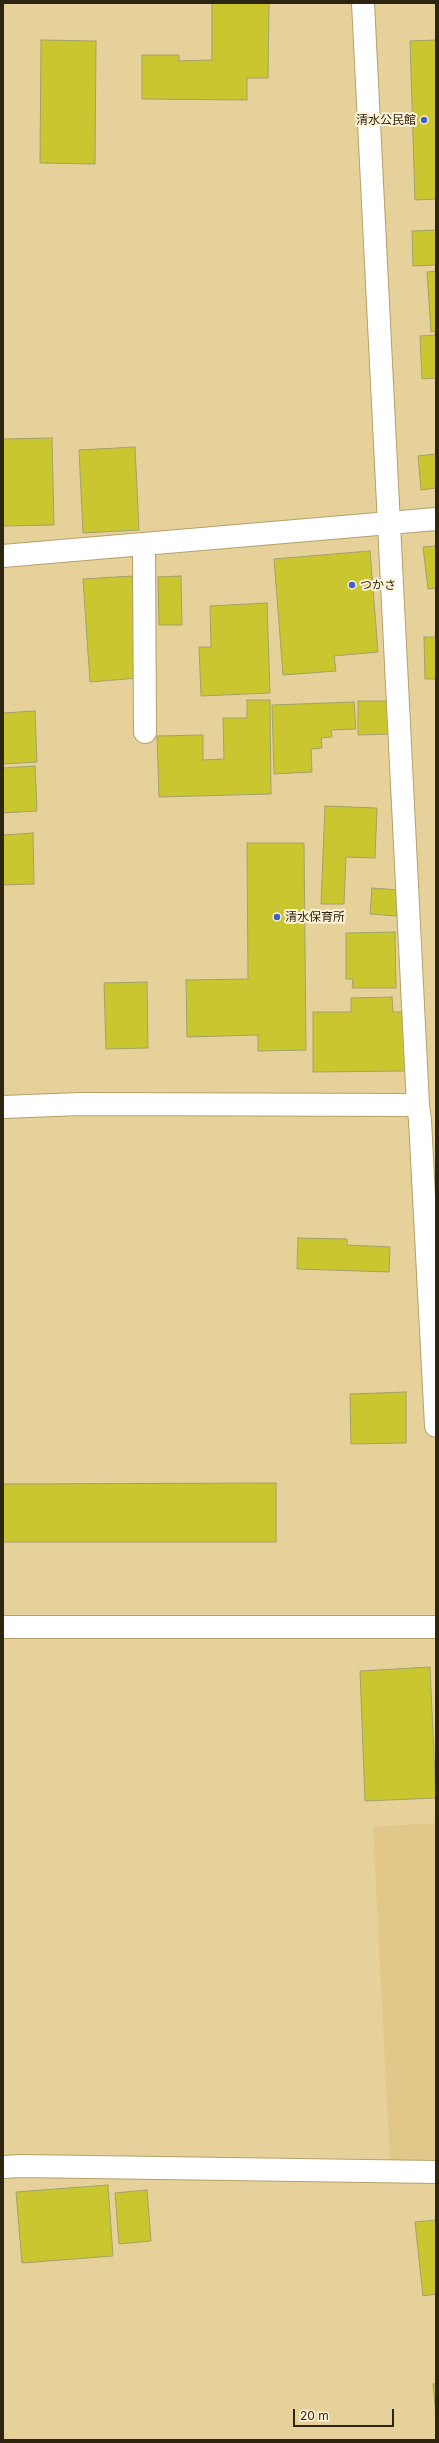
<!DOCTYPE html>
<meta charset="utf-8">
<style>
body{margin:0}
#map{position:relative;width:439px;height:2443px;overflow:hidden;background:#e7d19a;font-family:Inter,sans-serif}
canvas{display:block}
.frame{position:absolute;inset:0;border:4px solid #2d250f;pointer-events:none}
.scale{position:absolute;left:293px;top:2409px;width:101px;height:18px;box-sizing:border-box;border:2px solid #2d250f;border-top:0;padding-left:5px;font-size:12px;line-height:14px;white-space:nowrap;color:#2d250f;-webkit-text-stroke:3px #fef3d8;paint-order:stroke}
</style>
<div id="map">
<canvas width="439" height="2443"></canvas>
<div class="frame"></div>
<div class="scale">20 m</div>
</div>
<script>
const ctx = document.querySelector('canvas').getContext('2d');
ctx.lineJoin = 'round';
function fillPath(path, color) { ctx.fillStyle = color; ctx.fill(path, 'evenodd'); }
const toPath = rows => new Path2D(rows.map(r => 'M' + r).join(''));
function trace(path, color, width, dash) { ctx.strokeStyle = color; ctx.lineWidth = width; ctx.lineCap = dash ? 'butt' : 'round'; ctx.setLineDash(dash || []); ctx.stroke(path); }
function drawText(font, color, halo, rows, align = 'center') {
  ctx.font = font + ' Inter,"Noto Sans JP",sans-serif'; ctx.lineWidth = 4; ctx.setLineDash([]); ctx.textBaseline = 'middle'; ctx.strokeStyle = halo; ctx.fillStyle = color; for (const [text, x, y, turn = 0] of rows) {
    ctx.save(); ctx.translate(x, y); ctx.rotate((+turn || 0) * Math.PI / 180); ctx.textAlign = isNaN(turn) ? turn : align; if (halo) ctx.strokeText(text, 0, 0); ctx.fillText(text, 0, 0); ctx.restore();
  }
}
const built = toPath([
 [436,1823,436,2161,390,2163,373,1827]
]);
const building = toPath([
 [212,3,269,3,268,78,247,78,247,100,142,99,142,55,179,55,179,61,212,60,212,3],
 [41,40,96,41,95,164,40,163,41,40],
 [436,40,436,199,415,200,410,41,436,40],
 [436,230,436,265,413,266,412,231,436,230],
 [436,271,436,331,431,332,427,272,436,271],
 [436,335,436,378,422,379,420,336,436,335],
 [52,438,54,525,3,526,3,439,52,438],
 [135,447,139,530,83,533,79,450,135,447],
 [436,454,436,488,421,490,418,456,436,454],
 [436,546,436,588,428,589,423,547,436,546],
 [370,551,378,652,334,656,336,671,283,675,274,559,370,551],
 [132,576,138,678,90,682,83,579,132,576],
 [181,576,182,625,159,625,158,577,181,576],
 [267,603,270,693,201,696,199,647,211,647,210,606,267,603],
 [424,637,436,637,436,679,425,679,424,637],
 [247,700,270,700,271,794,159,797,157,736,203,735,203,760,224,759,223,718,247,718,247,700],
 [358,701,391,701,391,734,358,735,358,701],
 [354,702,356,729,331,730,332,737,321,738,322,748,311,749,312,772,274,774,272,705,354,702],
 [35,711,37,762,3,764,3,713,35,711],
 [35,766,37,811,3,813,3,768,35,766],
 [325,806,377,808,375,858,346,857,344,904,321,904,325,806],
 [33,833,34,884,3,885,3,835,33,833],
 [247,843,304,843,306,1050,258,1051,258,1035,187,1037,186,980,248,979,247,843],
 [372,888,399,890,397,916,370,914,372,888],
 [395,932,396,988,352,988,353,979,346,979,346,933,395,932],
 [147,982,148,1048,106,1049,104,983,147,982],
 [392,997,393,1012,405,1012,405,1071,313,1072,313,1012,351,1012,351,998,392,997],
 [298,1238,347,1239,347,1245,390,1247,389,1272,297,1269,298,1238],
 [406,1392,406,1443,351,1444,350,1394,406,1392],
 [276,1483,276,1542,3,1542,3,1484,276,1483],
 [430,1667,436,1798,365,1801,360,1671,430,1667],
 [108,2185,113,2256,22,2263,16,2192,108,2185],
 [147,2190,151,2241,119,2244,115,2193,147,2190],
 [436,2220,436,2294,423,2296,415,2222,436,2220],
 [433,2384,436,2384,436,2416,433,2384]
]);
const minor = toPath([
 [363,3,418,1105,420,1120,436,1426],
 [144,544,145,732],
 [3,556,436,519],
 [3,1107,81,1104,418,1105],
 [3,1627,436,1627],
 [3,2167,21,2166,436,2172]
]);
const markers = [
 [424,120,4,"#415fd1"],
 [352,585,4,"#415fd1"],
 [277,917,4,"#415fd1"]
];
const poiNames = [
 ["清水公民館",416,120,"right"],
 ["つかさ",360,585],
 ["清水保育所",285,917]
];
fillPath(built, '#e1c88a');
fillPath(building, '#c9c630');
trace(building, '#a1a26b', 1);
trace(minor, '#b5a06b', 24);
trace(minor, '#fff', 22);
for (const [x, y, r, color] of markers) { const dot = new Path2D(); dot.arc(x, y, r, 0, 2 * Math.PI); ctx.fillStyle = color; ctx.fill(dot); trace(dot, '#fef3d8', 1.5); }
drawText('12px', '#2d250f', '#fef3d8', poiNames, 'left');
</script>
